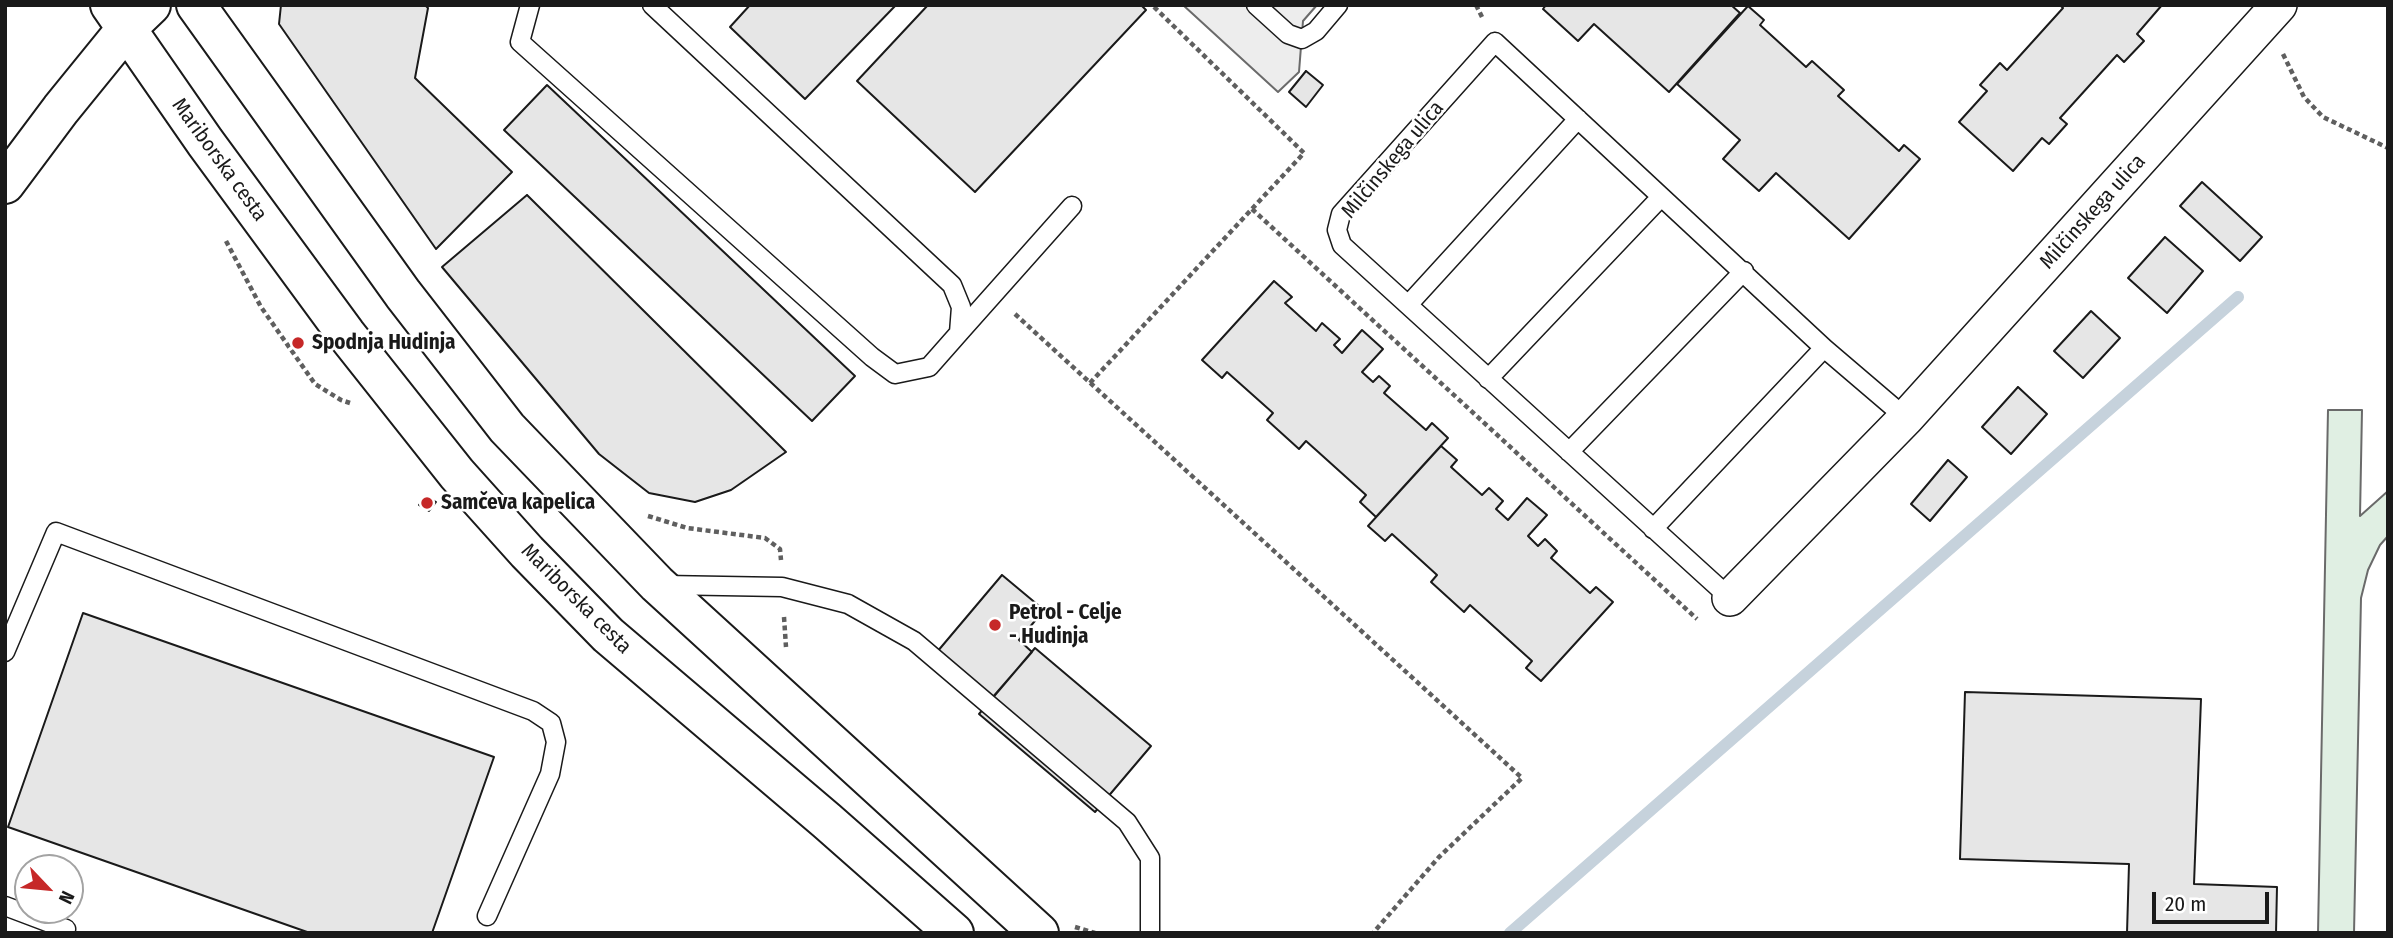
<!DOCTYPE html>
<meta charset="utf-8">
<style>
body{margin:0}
#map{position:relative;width:2393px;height:938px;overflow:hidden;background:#fff;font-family:"Fira Sans Condensed",sans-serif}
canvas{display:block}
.frame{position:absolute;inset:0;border:7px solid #1a1a1a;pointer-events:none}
.north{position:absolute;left:14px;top:854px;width:70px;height:70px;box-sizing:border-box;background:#fff;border:2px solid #a3a3a3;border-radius:50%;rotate:116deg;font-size:19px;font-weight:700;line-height:28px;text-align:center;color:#1a1a1a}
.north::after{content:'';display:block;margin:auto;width:24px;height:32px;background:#c62828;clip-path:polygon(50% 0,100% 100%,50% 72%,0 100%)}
.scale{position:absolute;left:2152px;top:892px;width:117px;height:32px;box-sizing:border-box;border:4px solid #1a1a1a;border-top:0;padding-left:9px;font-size:21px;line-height:24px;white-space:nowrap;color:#1a1a1a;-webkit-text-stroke:5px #fff;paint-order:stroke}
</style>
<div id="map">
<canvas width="2393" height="938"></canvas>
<div class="frame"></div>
<div class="north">N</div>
<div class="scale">20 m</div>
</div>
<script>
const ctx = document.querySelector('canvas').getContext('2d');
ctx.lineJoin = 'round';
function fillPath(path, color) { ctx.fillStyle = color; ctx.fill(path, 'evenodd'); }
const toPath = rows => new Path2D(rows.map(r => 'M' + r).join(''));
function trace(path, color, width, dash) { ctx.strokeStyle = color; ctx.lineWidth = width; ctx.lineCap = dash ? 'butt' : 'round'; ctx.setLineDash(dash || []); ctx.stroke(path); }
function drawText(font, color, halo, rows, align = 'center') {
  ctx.font = font + ' "Fira Sans Condensed",sans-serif'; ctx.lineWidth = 5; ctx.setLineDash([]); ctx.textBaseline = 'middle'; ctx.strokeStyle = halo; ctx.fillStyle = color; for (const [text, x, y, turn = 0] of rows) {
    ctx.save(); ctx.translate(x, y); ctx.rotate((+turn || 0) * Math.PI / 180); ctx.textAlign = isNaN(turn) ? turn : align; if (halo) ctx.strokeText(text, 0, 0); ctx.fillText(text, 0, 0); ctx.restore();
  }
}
const green = toPath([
 [2328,410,2362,410,2360,516,2388,491,2388,536,2380,545,2368,570,2361,598,2354,933,2318,933,2328,410]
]);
const parking = toPath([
 [1183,5,1317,5,1303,21,1299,72,1278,92,1183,5]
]);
const stream = toPath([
 [1510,933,2238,297]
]);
const building = toPath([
 [281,5,425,5,428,8,415,78,512,172,436,249,279,24,281,5],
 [750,5,896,5,805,99,730,27,750,5],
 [928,5,1141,5,1146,10,975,192,857,81,928,5],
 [1546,5,1731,5,1740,13,1669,92,1594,24,1578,41,1543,9,1546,5],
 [2060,5,2162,5,2137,34,2144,41,2124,62,2117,55,2060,118,2067,124,2049,144,2042,138,2013,171,1959,122,1987,91,1980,85,2000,63,2007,70,2063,8,2060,5],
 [1748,6,1764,20,1760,25,1806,67,1812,61,1844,90,1838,96,1899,151,1904,145,1920,159,1849,239,1776,173,1759,191,1723,159,1740,140,1677,84,1748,6],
 [1306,71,1323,85,1306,107,1289,92,1306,71],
 [547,85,855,376,812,421,504,130,547,85],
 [2202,182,2262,237,2240,261,2180,206,2202,182],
 [527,195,786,452,731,490,695,502,649,493,599,454,442,267,527,195],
 [2165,237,2203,271,2167,313,2128,278,2165,237],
 [1274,281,1292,297,1285,303,1316,331,1322,323,1340,339,1334,345,1342,353,1362,330,1383,349,1362,372,1373,382,1379,376,1390,386,1384,393,1426,430,1432,423,1448,438,1376,517,1360,502,1366,495,1306,441,1299,449,1267,420,1273,413,1227,372,1222,378,1202,360,1274,281],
 [2091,311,2120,338,2083,378,2054,351,2091,311],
 [2018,387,2047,414,2011,454,1982,427,2018,387],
 [1441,446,1457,460,1451,467,1482,495,1489,488,1503,501,1496,509,1508,520,1527,498,1547,515,1528,536,1538,546,1545,539,1557,551,1551,558,1590,593,1596,587,1613,602,1541,681,1526,668,1532,661,1470,605,1464,612,1431,582,1437,575,1392,534,1385,541,1368,526,1441,446],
 [1948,460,1967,477,1930,521,1911,504,1948,460],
 [426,496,436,502,429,511,419,505,426,496],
 [1002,575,1044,610,1019,640,1032,652,992,698,937,652,1002,575],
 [83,613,494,757,432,933,310,933,8,827,83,613],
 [1035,648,1151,746,1095,812,979,714,1035,648],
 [1965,692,2201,699,2194,884,2277,887,2276,933,2127,933,2129,864,1960,859,1965,692]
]);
const path = toPath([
 [1476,5,1482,17],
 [2283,54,2304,97,2323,117,2388,148],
 [1252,209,1697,619],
 [226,241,261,307,315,384,341,400,350,403],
 [1015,314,1522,778,1439,857,1373,933],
 [1090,383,1304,153,1152,5],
 [648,516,687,528,765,538,780,549,781,560],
 [784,617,786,647],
 [1075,927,1095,933]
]);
const lane = toPath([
 [530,5,520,42,872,357,895,374,929,367,959,333,961,307,952,285,652,5],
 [1256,5,1288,34,1302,39,1316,31,1338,5],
 [1408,305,1578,119],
 [959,333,1072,206],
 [1488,379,1661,197],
 [1569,452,1744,271],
 [1653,529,1824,348],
 [664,585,782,587,848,604,914,641,1127,822,1150,858,1150,933],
 [1730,598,1342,245,1337,230,1341,214,1495,42,1824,348,1906,418],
 [5,652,56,532,533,711,551,723,556,742,550,774,487,916],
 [5,906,66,929,64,933]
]);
const street = toPath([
 [1730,598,1906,418,2279,5]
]);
const secondary = toPath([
 [110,5,205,142,346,334,457,474,527,552,608,635,827,821,954,933],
 [196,5,403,294,507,428,657,584,1039,933],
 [5,184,61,109,126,29,151,5]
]);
const markers = [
 [298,343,7,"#c62828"],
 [427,503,7,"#c62828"],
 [995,625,7,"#c62828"]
];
const streetNames = [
 ["Mariborska cesta",219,160,54],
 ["Milčinskega ulica",1393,160,-50],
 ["Milčinskega ulica",2093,212,-48],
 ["Mariborska cesta",576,599,45]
];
const poiNames = [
 ["Spodnja Hudinja",312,343],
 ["Samčeva kapelica",441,503],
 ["Petrol - Celje",1009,613],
 ["- Hudinja",1009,637]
];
fillPath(green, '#e0efe3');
trace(green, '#6a6a6a', 2);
fillPath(parking, '#ededed');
trace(parking, '#6a6a6a', 2);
trace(stream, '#c6d2dc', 12);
fillPath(building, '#e6e6e6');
trace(building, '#1a1a1a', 2);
trace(lane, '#1a1a1a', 21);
trace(street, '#1a1a1a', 38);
trace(secondary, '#1a1a1a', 42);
trace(path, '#5f5f5f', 4.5, [5, 3.5]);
trace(lane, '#fff', 18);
trace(street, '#fff', 35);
trace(secondary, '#fff', 38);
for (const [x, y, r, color] of markers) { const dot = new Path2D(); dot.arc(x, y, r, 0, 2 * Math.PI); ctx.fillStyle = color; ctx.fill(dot); trace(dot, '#fff', 2.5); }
drawText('21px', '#1a1a1a', '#fff', streetNames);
drawText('bold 21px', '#1a1a1a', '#fff', poiNames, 'left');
</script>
